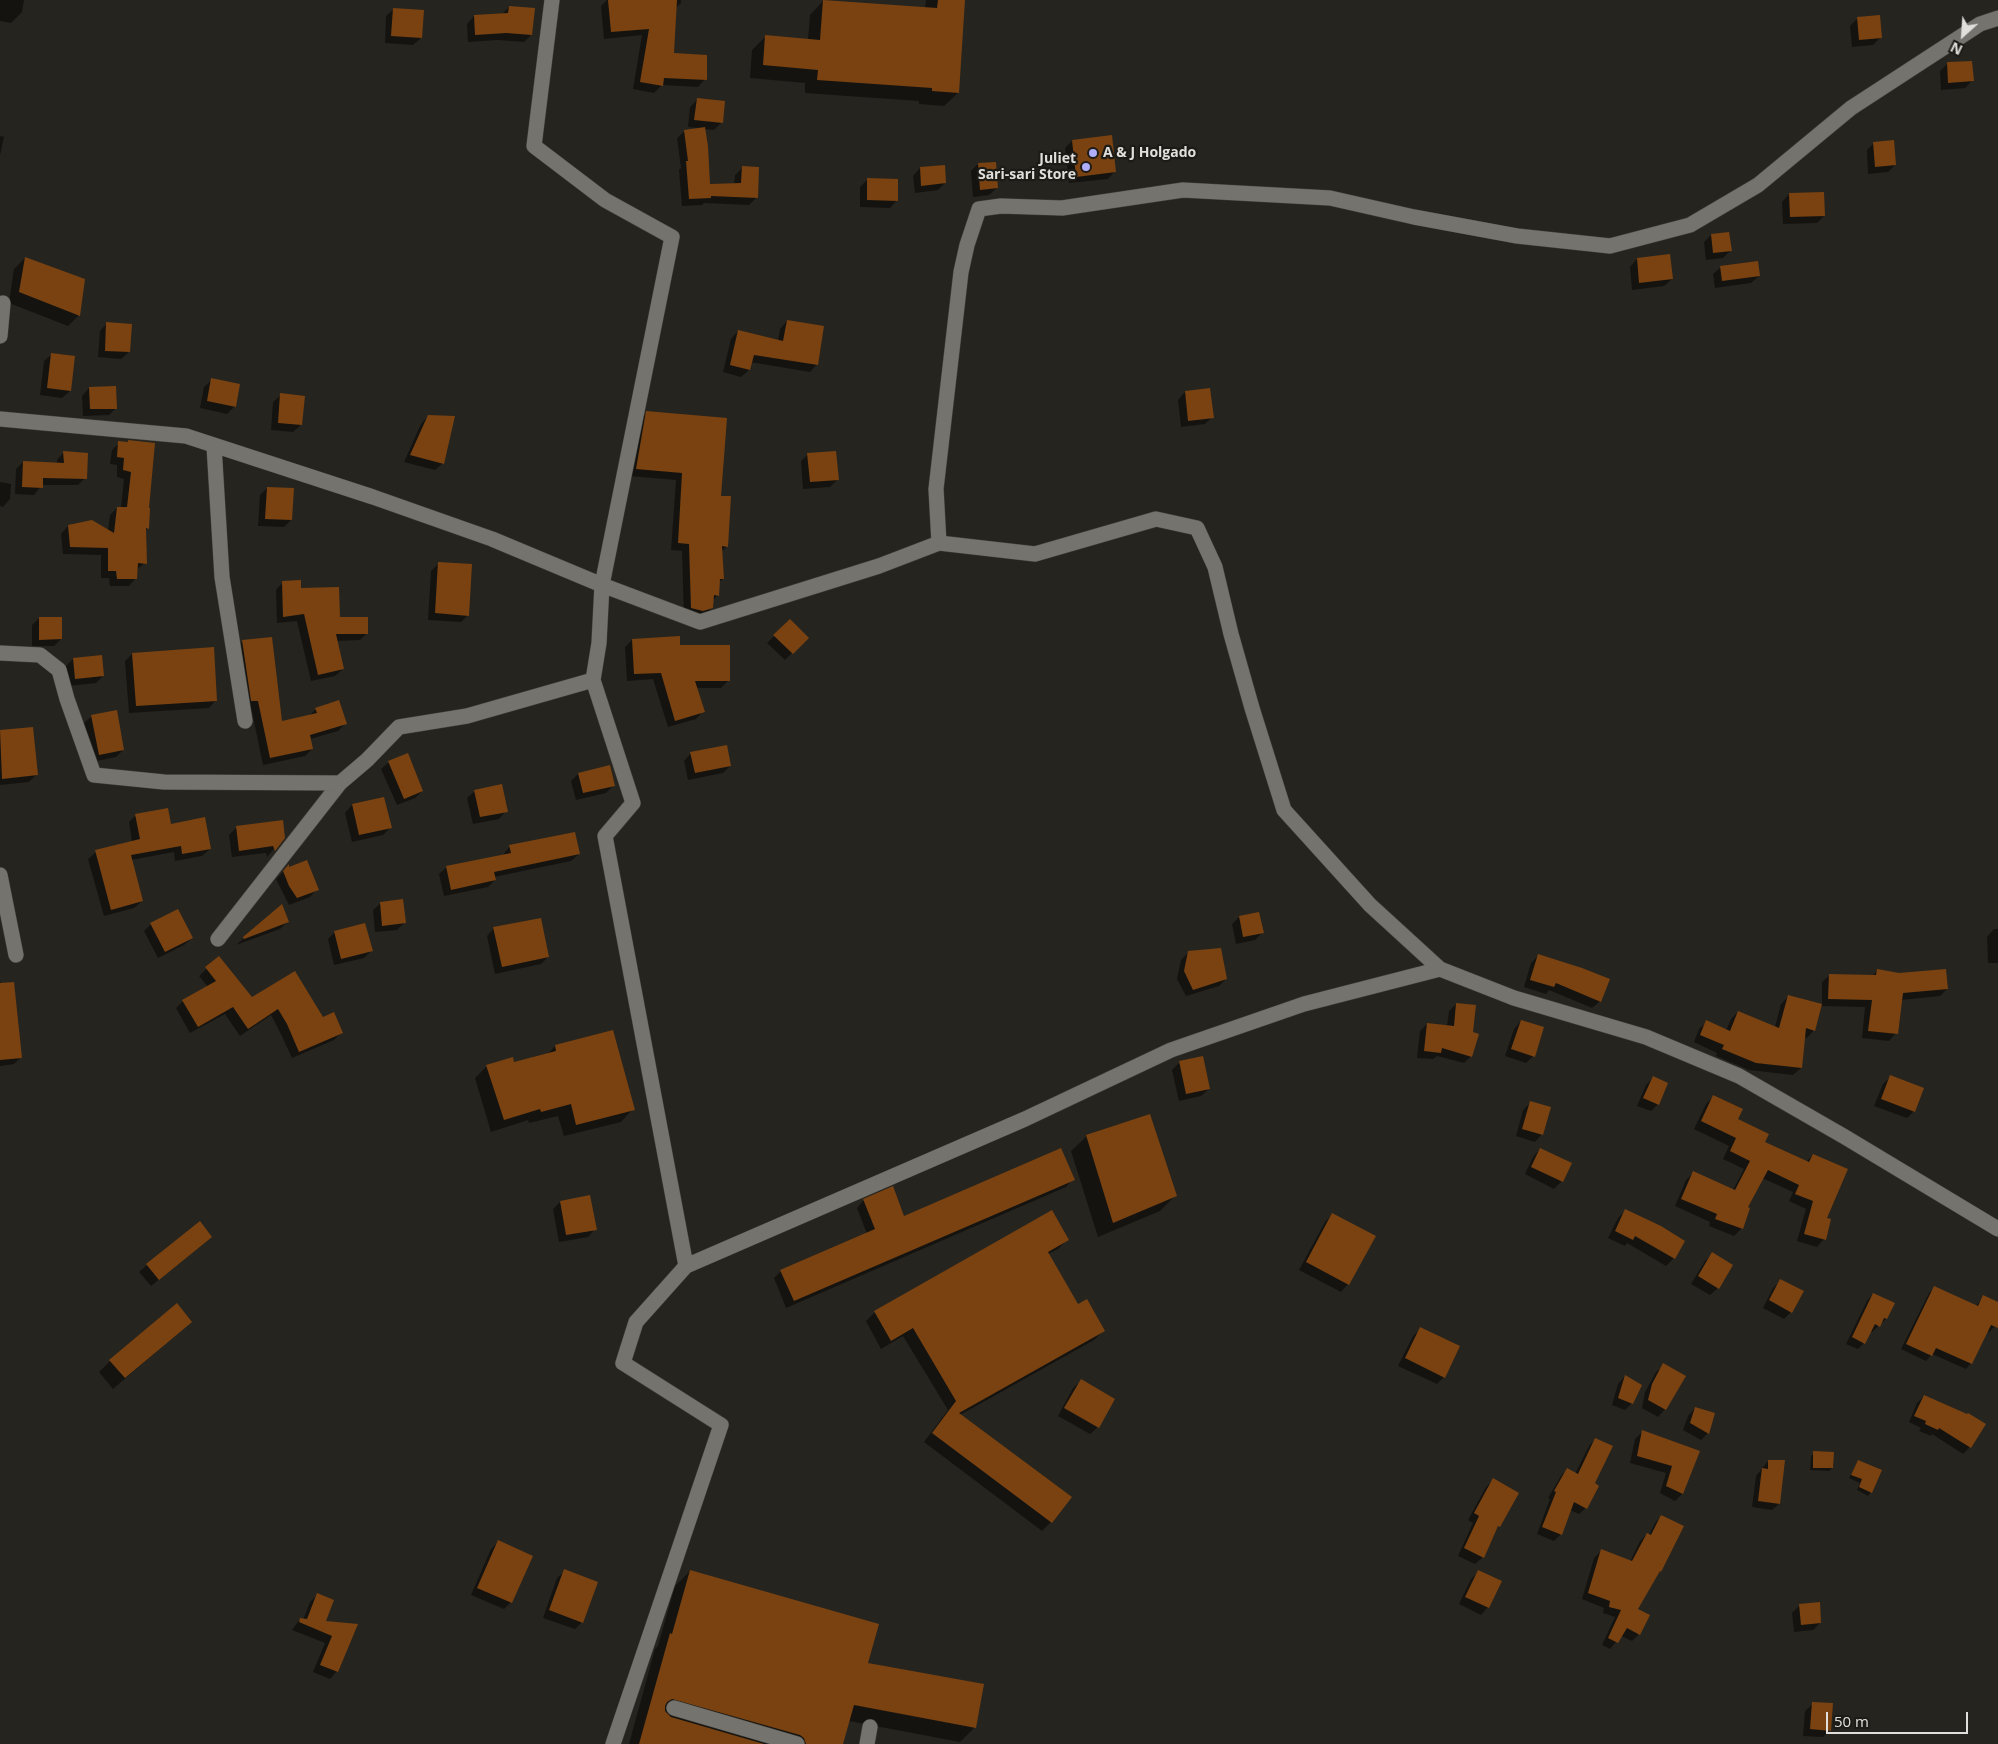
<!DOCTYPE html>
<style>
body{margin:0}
#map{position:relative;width:1998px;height:1744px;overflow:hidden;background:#26241f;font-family:"Open Sans",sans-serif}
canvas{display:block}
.north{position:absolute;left:1938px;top:10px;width:50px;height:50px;-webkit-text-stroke:4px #1d1b16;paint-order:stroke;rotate:206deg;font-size:14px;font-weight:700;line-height:20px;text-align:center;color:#e0dfdb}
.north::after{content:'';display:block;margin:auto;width:18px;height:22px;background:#e0dfdb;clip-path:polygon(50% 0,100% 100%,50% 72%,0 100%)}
.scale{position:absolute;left:1826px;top:1712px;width:142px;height:22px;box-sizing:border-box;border:2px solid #e0dfdb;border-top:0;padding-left:6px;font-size:15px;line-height:18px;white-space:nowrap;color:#e0dfdb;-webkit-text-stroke:4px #1d1b16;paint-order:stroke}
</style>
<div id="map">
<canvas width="1998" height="1744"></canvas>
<div class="north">N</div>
<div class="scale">50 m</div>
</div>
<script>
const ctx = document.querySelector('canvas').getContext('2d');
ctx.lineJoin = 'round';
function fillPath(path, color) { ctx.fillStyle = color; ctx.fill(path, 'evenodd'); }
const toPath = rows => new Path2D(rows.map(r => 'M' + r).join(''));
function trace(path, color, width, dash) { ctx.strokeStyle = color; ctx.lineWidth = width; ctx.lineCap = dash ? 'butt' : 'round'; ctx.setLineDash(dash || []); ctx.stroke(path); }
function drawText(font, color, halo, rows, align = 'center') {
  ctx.font = font + ' "Open Sans",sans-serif'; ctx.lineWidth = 4.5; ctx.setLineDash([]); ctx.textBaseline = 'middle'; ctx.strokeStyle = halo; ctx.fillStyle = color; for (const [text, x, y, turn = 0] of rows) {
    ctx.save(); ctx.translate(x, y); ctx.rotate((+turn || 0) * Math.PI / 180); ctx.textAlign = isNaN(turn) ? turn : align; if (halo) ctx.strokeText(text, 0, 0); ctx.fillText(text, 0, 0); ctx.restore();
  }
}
const shadow = toPath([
 [0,0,24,0,22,12,11,23,0,21],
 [607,0,681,0,681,3,675,9,673,54,705,79,698,87,662,85,654,93,633,89,642,35,604,39,601,6],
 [926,0,964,0,958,93,944,106,919,104,919,101,805,93,805,83,750,78,752,50,766,36,808,40,810,15,823,1,925,8],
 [509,7,531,35,524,42,498,40,468,42,467,24,474,16,502,14],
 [394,9,421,38,413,45,385,43,386,16],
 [1857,19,1881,37,1873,45,1852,47,1850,26],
 [1948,63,1972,81,1965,88,1941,90,1940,71],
 [697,100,722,122,714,130,704,129,709,186,734,184,735,175,742,168,757,197,749,205,704,203,702,205,682,206,679,170,681,168,677,138,685,131,699,128,688,127,690,107],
 [0,136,4,137,0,155],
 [1072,141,1115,171,1108,179,1069,183,1065,148],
 [1874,143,1895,165,1888,172,1868,174,1867,150],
 [994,163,997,188,989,195,973,197,971,171,978,164],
 [920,168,945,183,938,190,915,193,913,176],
 [868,179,897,200,890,208,860,207,860,187],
 [1789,194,1824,216,1817,223,1783,224,1782,202],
 [1711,235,1730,251,1723,258,1706,260,1704,242],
 [1669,256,1672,279,1664,286,1632,290,1630,267,1637,259],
 [25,258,79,315,68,326,9,303,14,269],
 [1721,267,1759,276,1751,283,1715,288,1713,274],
 [787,321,817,364,810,372,750,362,749,370,741,377,723,372,731,339,738,331,778,341,780,329],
 [107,323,129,352,121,359,98,357,100,331],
 [52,354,70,391,62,398,40,395,44,361],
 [212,380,235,406,227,414,200,408,204,387],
 [89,388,116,408,109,415,83,416,82,396],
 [1185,392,1212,417,1205,424,1181,427,1178,400],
 [281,395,301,425,293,432,271,430,273,402],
 [647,413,719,497,727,546,721,552,723,579,719,582,718,595,713,600,712,607,705,615,684,616,682,551,671,550,676,480,629,476,640,420],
 [428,416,443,463,435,470,404,462,421,424],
 [119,443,147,509,148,528,144,531,145,563,136,570,136,578,129,586,110,586,109,578,101,578,101,555,63,554,61,534,68,526,108,531,110,515,117,508,121,508,124,479,117,477,117,465,110,464,112,450],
 [64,452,85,478,78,485,42,485,34,495,15,494,16,469,23,462,57,464,57,460],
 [808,454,838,479,830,487,803,489,801,461],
 [0,482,11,484,10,499,3,507,0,506],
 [267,488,291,520,284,527,258,526,260,495],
 [438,564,468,615,461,622,428,620,431,571],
 [283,582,299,590,339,618,367,633,360,640,336,641,343,669,335,676,311,681,297,621,277,623,276,590],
 [39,618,61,639,54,646,32,646,32,625],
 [790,621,807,638,785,660,767,643],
 [271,639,281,722,308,717,316,709,345,724,338,731,310,739,312,749,305,756,263,765,251,707,244,708,235,649,242,642],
 [632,640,679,646,729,680,721,688,696,688,703,711,696,719,668,727,653,679,627,681,625,647],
 [132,654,216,700,209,708,129,713,125,661],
 [73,659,103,676,96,683,68,686,66,666],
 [92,716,123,750,116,757,92,762,84,723],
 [31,728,37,774,29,782,0,785,0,731],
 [691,753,730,766,723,773,688,780,684,761],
 [389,762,422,791,415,798,397,805,381,769],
 [609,766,614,785,606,793,576,800,571,781,578,774],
 [475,791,506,811,499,819,473,824,467,798],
 [352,805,390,828,383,835,352,842,345,813],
 [136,815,170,825,210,849,202,856,175,861,174,852,131,860,142,901,134,908,104,916,88,859,96,852,132,842,129,822],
 [237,827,284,837,267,857,266,853,232,857,229,835],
 [510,846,579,854,571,861,494,877,495,880,488,887,444,896,439,874,447,867,503,855],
 [288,867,317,889,310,897,289,905,276,879],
 [381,903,404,923,397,930,375,932,373,910],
 [1239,917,1262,933,1255,940,1236,944,1232,924],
 [288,921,280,929,236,945,244,938],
 [151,924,192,938,184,945,158,958,144,931],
 [494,928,548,957,541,964,495,974,487,936],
 [1994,929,1998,929,1998,963,1988,963,1987,937],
 [335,932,371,951,364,958,334,965,328,939],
 [1189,952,1226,979,1219,986,1186,996,1177,979,1181,960],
 [1538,956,1600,1001,1592,1008,1549,990,1546,994,1524,987,1531,963],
 [218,958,252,999,322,1018,341,1033,334,1040,292,1058,280,1032,271,1015,240,1036,225,1014,190,1033,176,1008,183,1001,208,987,199,976],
 [1877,971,1947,989,1940,996,1901,1000,1896,1033,1889,1041,1862,1038,1865,1007,1821,1006,1814,1030,1807,1038,1804,1037,1801,1068,1793,1075,1749,1070,1716,1056,1717,1053,1694,1042,1699,1029,1707,1022,1726,1031,1731,1019,1738,1012,1775,1027,1781,1004,1789,996,1822,1005,1822,982,1830,975,1872,976],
 [0,980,21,1057,14,1064,0,1066],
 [1456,1004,1471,1056,1464,1063,1437,1056,1433,1059,1417,1058,1420,1031,1427,1024,1447,1026,1449,1011],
 [1521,1021,1533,1056,1526,1063,1505,1056,1514,1029],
 [555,1046,633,1109,621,1122,564,1136,558,1116,529,1123,528,1120,491,1132,475,1078,487,1066,513,1063,547,1055],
 [1180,1062,1209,1089,1201,1096,1179,1101,1172,1070],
 [1890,1077,1914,1111,1907,1118,1874,1106,1883,1084],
 [1653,1078,1658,1104,1651,1111,1637,1106,1646,1085],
 [1713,1097,1736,1120,1763,1142,1806,1162,1813,1155,1826,1219,1824,1239,1817,1247,1797,1241,1806,1209,1789,1201,1793,1192,1762,1178,1747,1208,1742,1228,1734,1236,1709,1226,1710,1222,1675,1206,1686,1180,1693,1173,1733,1190,1744,1169,1723,1159,1729,1146,1694,1129,1706,1104],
 [1530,1103,1542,1134,1535,1142,1516,1136,1523,1110],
 [1087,1136,1175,1196,1160,1211,1098,1237,1071,1151],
 [1540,1149,1562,1181,1554,1189,1525,1174,1533,1157],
 [1073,1179,1066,1187,786,1308,774,1278,781,1271,867,1234,857,1208,864,1200,903,1218],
 [560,1202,595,1229,588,1237,559,1242,553,1209],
 [1625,1211,1684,1241,1674,1258,1666,1266,1627,1243,1625,1246,1608,1238,1618,1218],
 [1051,1212,1067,1240,1058,1249,1048,1254,1077,1306,1103,1331,1094,1340,960,1415,1051,1522,1042,1531,924,1442,948,1410,903,1336,881,1349,866,1321,875,1312],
 [1332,1214,1348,1284,1341,1292,1299,1270,1325,1222],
 [203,1244,151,1286,139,1272,147,1265],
 [1712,1254,1732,1265,1718,1288,1710,1295,1691,1284,1705,1261],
 [1781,1280,1791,1312,1784,1319,1763,1308,1773,1288],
 [1934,1288,1976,1306,1983,1297,1998,1304,1998,1319,1995,1326,1989,1332,1986,1331,1971,1363,1966,1369,1932,1354,1926,1361,1901,1349,1929,1293],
 [1873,1294,1886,1319,1872,1332,1870,1331,1864,1343,1858,1349,1846,1344,1867,1301],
 [191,1322,113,1389,99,1372,110,1361],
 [1420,1329,1444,1377,1437,1384,1398,1366,1413,1336],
 [1664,1365,1665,1409,1658,1417,1642,1408,1645,1392,1656,1372],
 [1625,1376,1632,1403,1625,1410,1612,1405,1618,1384],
 [1081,1381,1098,1427,1090,1434,1058,1416,1073,1388],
 [1924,1396,1970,1447,1963,1454,1932,1434,1931,1436,1919,1431,1921,1428,1909,1422,1917,1403],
 [1695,1408,1708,1433,1701,1440,1683,1430,1688,1416],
 [1642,1432,1699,1452,1682,1494,1675,1501,1660,1493,1666,1473,1630,1463,1635,1439],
 [1595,1439,1593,1484,1586,1508,1579,1514,1570,1510,1561,1534,1554,1541,1537,1534,1550,1499,1548,1498,1561,1476,1567,1469,1575,1474,1589,1446],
 [1814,1453,1832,1468,1829,1471,1810,1470,1811,1456],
 [1768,1461,1779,1504,1772,1510,1752,1507,1756,1476],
 [1858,1461,1871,1492,1868,1496,1857,1490,1860,1483,1849,1478],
 [1493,1480,1517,1494,1495,1531,1483,1557,1475,1564,1458,1556,1473,1523,1468,1520,1486,1487],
 [1661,1516,1683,1526,1660,1571,1656,1576,1636,1609,1639,1634,1632,1641,1621,1636,1610,1649,1602,1645,1615,1617,1603,1613,1604,1608,1582,1599,1594,1558,1601,1551,1630,1562,1640,1541,1647,1534,1649,1535,1655,1523],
 [498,1542,511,1602,504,1609,471,1595,491,1549],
 [565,1571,582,1622,575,1629,543,1618,557,1578],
 [690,1571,867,1664,975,1727,960,1742,849,1721,842,1744,629,1744,655,1649,658,1646,675,1586],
 [1479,1571,1488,1607,1481,1615,1459,1604,1471,1579],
 [317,1595,324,1622,356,1625,337,1671,330,1679,313,1672,325,1643,292,1630,300,1619,303,1620,310,1602],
 [1800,1605,1820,1623,1813,1630,1794,1632,1792,1613],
 [1813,1704,1830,1730,1823,1737,1803,1736,1805,1711]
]);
const building = toPath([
 [608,0,677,0,674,53,707,55,707,80,664,78,663,86,640,82,649,29,611,32],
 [823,0,937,8,938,0,965,0,959,93,932,91,932,88,817,80,818,70,763,65,765,35,820,40],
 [509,6,535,8,532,35,506,33,475,35,474,15,508,13],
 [393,8,424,10,422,38,391,36],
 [1880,15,1882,38,1859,40,1857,17],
 [1972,61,1974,81,1948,83,1947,62],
 [697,98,725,101,723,123,694,120],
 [705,127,708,146,710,184,741,183,742,166,759,167,758,198,711,196,711,198,689,199,686,161,688,161,684,130],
 [1112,135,1116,172,1076,177,1072,140],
 [1894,140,1896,165,1875,167,1873,142],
 [996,162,998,188,980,190,978,163],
 [945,165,946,183,921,186,920,167],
 [867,178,898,179,898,201,867,200],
 [1824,192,1825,216,1790,217,1789,193],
 [1729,232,1732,251,1713,253,1711,234],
 [1670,254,1673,279,1639,283,1637,258],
 [25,257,85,279,80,316,19,292],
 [1758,261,1760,276,1722,281,1720,266],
 [787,320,824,326,818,365,754,355,750,370,730,365,738,330,783,341],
 [106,322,132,324,130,352,105,351],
 [51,353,75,356,71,391,47,388],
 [211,378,240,384,236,407,207,401],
 [116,386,117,409,90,409,89,387],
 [1210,388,1214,418,1188,421,1185,391],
 [280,393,305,396,302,425,278,423],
 [646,411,727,418,721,496,731,496,728,547,722,546,724,579,720,579,719,596,714,595,713,608,703,611,691,608,689,544,678,543,682,473,636,469],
 [428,415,455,416,444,464,410,455],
 [128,440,155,443,149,508,150,508,149,529,146,528,147,564,138,563,137,579,117,579,116,571,108,571,108,548,70,547,68,525,92,520,114,533,117,507,127,507,131,472,123,470,124,458,117,457,118,441,128,442],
 [63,451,88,453,87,479,43,478,43,488,22,487,23,461,64,463],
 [836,451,839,480,810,482,807,453],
 [267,487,294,488,292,520,265,519],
 [438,562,472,564,469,616,435,613],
 [301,580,301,588,339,587,340,617,368,617,368,634,336,634,344,669,318,675,304,614,283,617,282,581],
 [39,617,62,617,62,639,39,640],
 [790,619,809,638,793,654,773,635],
 [680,636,680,645,730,645,730,681,695,681,705,712,675,721,661,673,634,674,632,639],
 [272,637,282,721,317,713,315,708,339,700,347,724,310,735,313,749,270,758,258,701,251,701,242,640],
 [214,647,217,701,136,706,132,653],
 [102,655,104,676,75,679,73,658],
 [117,710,124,750,99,755,91,715],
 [33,727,38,775,2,779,0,730],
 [727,745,731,766,695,773,690,752],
 [408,753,423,791,404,799,388,761],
 [610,765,615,786,583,793,578,773],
 [502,784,508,812,480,817,474,790],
 [384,797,392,828,359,835,352,804],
 [168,808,171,824,205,817,211,849,182,854,181,846,131,855,143,901,111,910,95,850,140,839,135,814],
 [283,820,285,838,275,851,273,846,239,851,236,826],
 [575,832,580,854,494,872,496,880,451,890,446,866,511,853,509,845],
 [307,860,319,890,297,898,289,886,283,871,289,864,289,867],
 [403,899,406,923,382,926,380,902],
 [282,904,289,922,244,939,243,937],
 [178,909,193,938,165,952,150,923],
 [1259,912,1264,933,1243,937,1239,916],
 [541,918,549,957,502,967,493,927],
 [365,923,373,951,341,959,334,931],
 [1221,948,1227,979,1193,990,1184,971,1188,951],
 [1538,954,1582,968,1610,979,1601,1002,1556,983,1554,987,1530,980],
 [219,956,252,997,295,971,323,1017,334,1012,343,1033,299,1052,287,1024,278,1009,248,1029,233,1007,198,1027,182,1000,216,981,205,967],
 [1877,969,1899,973,1946,969,1948,989,1903,993,1898,1034,1868,1031,1872,1000,1828,999,1829,974,1876,975],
 [14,982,22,1058,0,1060,0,983],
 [1788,995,1822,1004,1815,1031,1806,1028,1802,1068,1756,1063,1722,1049,1724,1045,1700,1035,1706,1020,1730,1031,1738,1011,1779,1028],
 [1456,1003,1476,1005,1473,1032,1479,1034,1472,1057,1442,1048,1441,1053,1424,1051,1427,1023,1454,1026],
 [1521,1020,1544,1027,1535,1057,1511,1049],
 [613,1030,635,1110,576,1125,571,1104,541,1112,540,1109,504,1120,486,1065,513,1057,514,1062,556,1051,555,1045],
 [1203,1056,1210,1089,1186,1094,1179,1061],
 [1890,1075,1924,1088,1915,1112,1881,1099],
 [1653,1076,1668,1083,1659,1105,1643,1098],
 [1713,1095,1743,1109,1738,1119,1769,1134,1765,1142,1809,1162,1813,1154,1848,1169,1827,1218,1831,1219,1826,1240,1804,1234,1813,1201,1795,1194,1799,1185,1768,1170,1748,1207,1750,1208,1743,1229,1715,1219,1717,1214,1681,1199,1693,1171,1735,1190,1750,1161,1730,1151,1736,1138,1701,1121],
 [1530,1101,1551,1107,1543,1135,1522,1129],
 [1150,1114,1177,1196,1113,1223,1086,1135],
 [1061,1148,1075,1180,794,1301,780,1270,875,1229,863,1199,893,1186,904,1216],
 [1540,1148,1572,1163,1563,1182,1531,1167],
 [590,1195,597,1230,566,1235,560,1201],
 [1625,1209,1661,1226,1685,1241,1675,1259,1635,1236,1633,1240,1615,1231],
 [1052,1210,1069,1240,1048,1252,1078,1304,1087,1299,1105,1331,959,1413,1072,1497,1052,1523,932,1433,956,1401,913,1328,891,1341,874,1311],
 [1332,1213,1376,1236,1349,1285,1306,1262],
 [200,1221,212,1237,159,1280,146,1264],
 [1712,1252,1733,1265,1719,1289,1698,1276],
 [1780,1279,1804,1291,1792,1313,1769,1300],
 [1934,1286,1978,1306,1983,1295,1998,1302,1998,1328,1991,1325,1972,1364,1936,1348,1932,1356,1906,1344],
 [1873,1293,1895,1303,1887,1319,1884,1318,1880,1327,1875,1324,1865,1344,1852,1337],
 [177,1303,192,1322,125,1378,109,1360],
 [1420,1327,1460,1346,1445,1378,1405,1358],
 [1663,1363,1686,1376,1666,1410,1648,1400,1652,1384],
 [1625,1375,1642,1385,1633,1404,1618,1398],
 [1081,1379,1115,1399,1099,1428,1064,1408],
 [1924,1395,1967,1414,1968,1413,1986,1424,1971,1448,1939,1428,1938,1430,1925,1424,1926,1421,1914,1416],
 [1695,1407,1715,1413,1709,1434,1690,1423],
 [1642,1430,1700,1451,1683,1494,1666,1486,1672,1466,1637,1456],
 [1595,1438,1613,1446,1595,1483,1599,1486,1587,1509,1574,1502,1562,1535,1542,1527,1556,1492,1554,1491,1567,1468,1578,1474],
 [1813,1451,1834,1452,1833,1468,1813,1468],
 [1768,1460,1785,1460,1780,1504,1758,1501,1762,1468,1768,1469],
 [1858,1460,1882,1470,1872,1493,1859,1487,1862,1479,1851,1475],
 [1493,1478,1519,1493,1500,1527,1498,1526,1484,1558,1464,1548,1479,1516,1474,1513],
 [1661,1515,1684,1526,1661,1572,1660,1571,1638,1609,1650,1615,1640,1635,1627,1628,1618,1643,1608,1638,1621,1610,1609,1607,1610,1601,1588,1593,1601,1549,1632,1561,1647,1533,1651,1535],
 [498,1540,533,1556,512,1603,477,1588],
 [564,1569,598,1582,583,1623,549,1610],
 [690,1570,879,1624,868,1663,984,1684,976,1728,854,1705,843,1744,806,1744,804,1738,800,1735,672,1699,667,1702,665,1706,665,1711,671,1717,764,1744,639,1744,670,1633,672,1634],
 [1478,1570,1502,1581,1489,1608,1465,1597],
 [317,1593,334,1600,326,1621,358,1624,338,1672,320,1665,332,1636,299,1622,300,1618,307,1619],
 [1820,1602,1821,1623,1801,1625,1799,1604],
 [1812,1702,1833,1703,1831,1731,1810,1729]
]);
const minor = toPath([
 [0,336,3,303],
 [0,419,186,436,373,497,492,539,602,585,700,622,879,566,939,543,1035,554,1156,519,1197,528,1215,567,1231,634,1252,708,1284,810,1370,905,1440,969,1514,998,1646,1037,1739,1076,1845,1137,1998,1229],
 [214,446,222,577,245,721],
 [939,543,936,489,961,272,967,245,979,209,1001,206,1062,208,1183,190,1330,198,1414,217,1517,236,1610,246,1690,225,1758,185,1851,108,1980,24,1998,18],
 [0,653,40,655,59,670,67,699,94,775,164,782,340,783,367,760,399,727,467,716,593,680,599,643,602,585,672,237,605,200,534,146,552,0],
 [593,680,633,803,605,836,686,1266,636,1322,623,1363,721,1425,613,1744],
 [0,875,16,955],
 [218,939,340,783],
 [686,1266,1025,1119,1171,1050,1304,1004,1440,969],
 [674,1708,797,1744],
 [867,1744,870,1727]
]);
const markers = [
 [1093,153,5,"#aeaefa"],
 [1086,167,5,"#aeaefa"]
];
const poiNames = [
 ["A & J Holgado",1103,153],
 ["Juliet",1076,159,"right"],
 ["Sari-sari Store",1076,175,"right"]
];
fillPath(shadow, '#0007');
fillPath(building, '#7a4210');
trace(minor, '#41403b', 16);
trace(minor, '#75736d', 15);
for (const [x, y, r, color] of markers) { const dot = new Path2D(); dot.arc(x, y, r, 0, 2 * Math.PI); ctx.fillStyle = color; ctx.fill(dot); trace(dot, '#1d1b16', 2); }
drawText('bold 14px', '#e0dfdb', '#1d1b16', poiNames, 'left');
</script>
